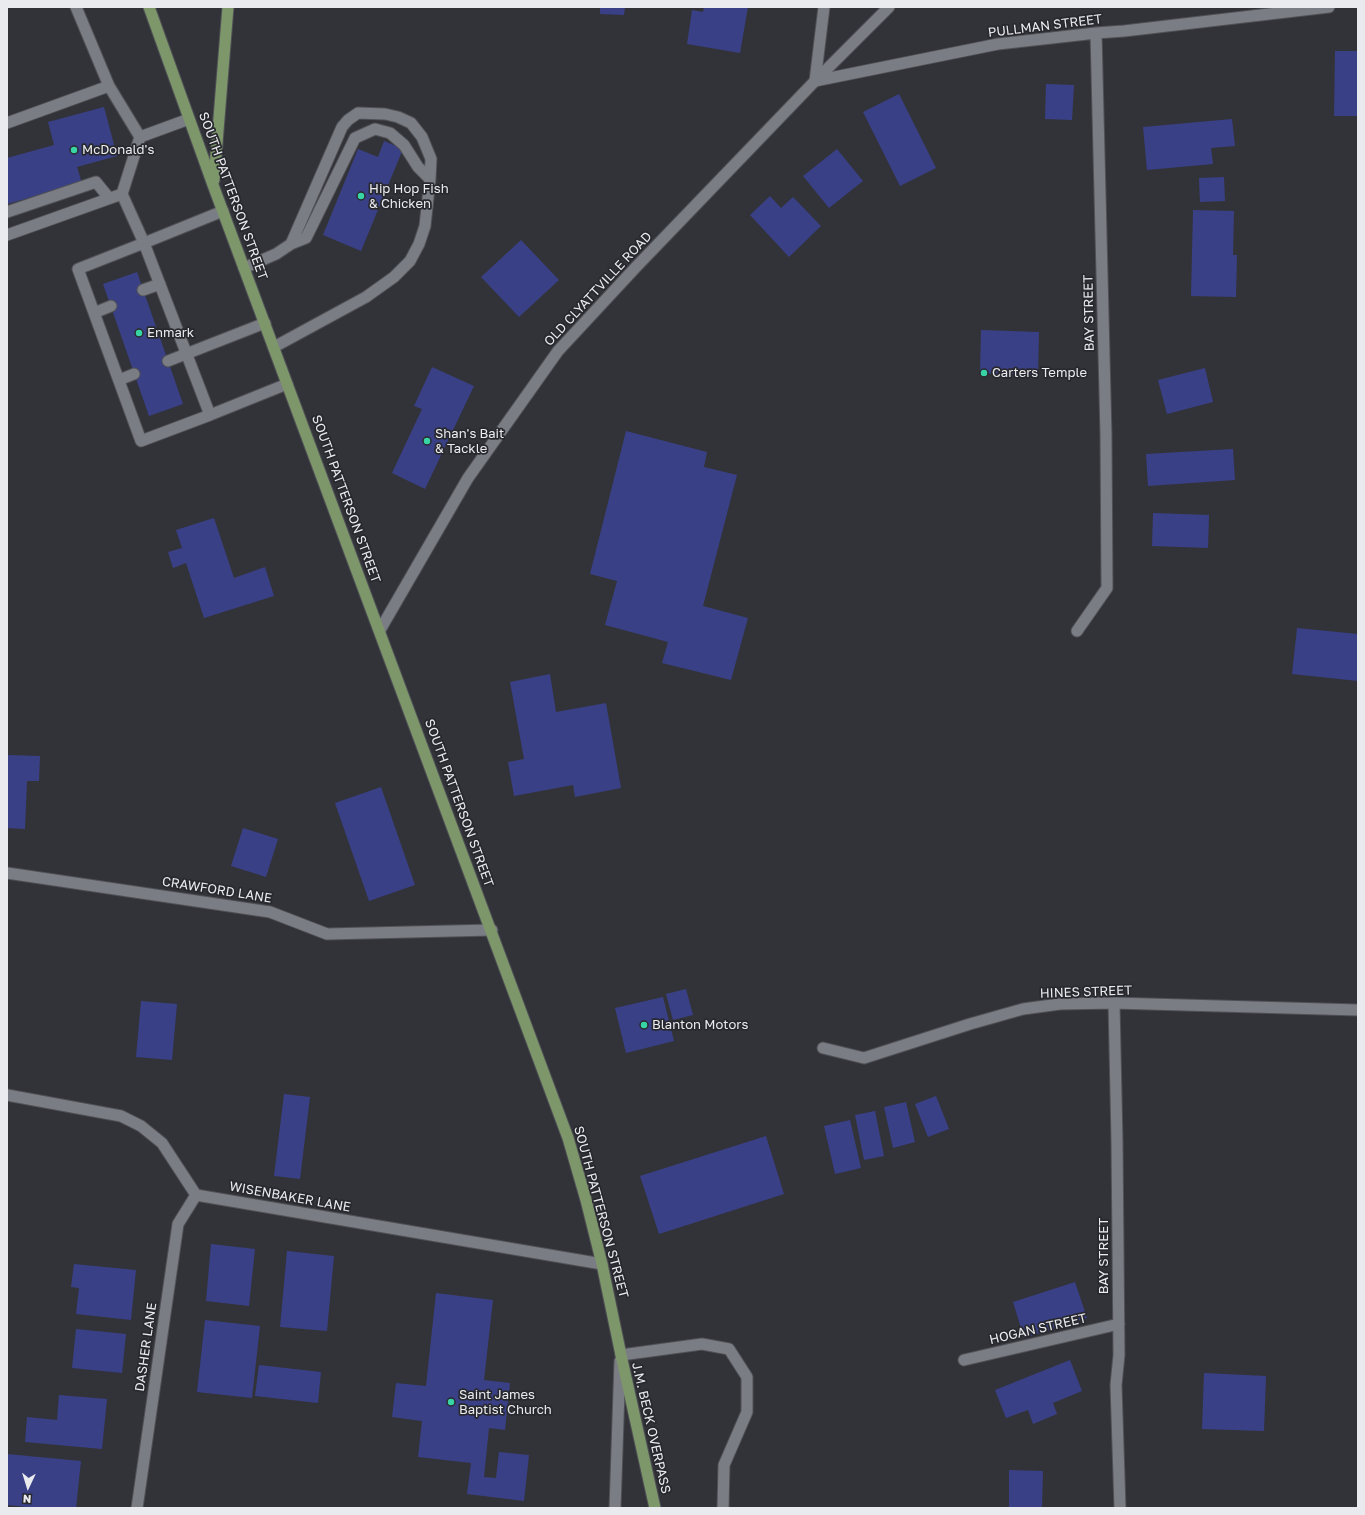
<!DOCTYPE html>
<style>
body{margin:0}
#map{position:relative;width:1365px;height:1515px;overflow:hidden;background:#323339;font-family:"Golos Text",sans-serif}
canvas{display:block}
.frame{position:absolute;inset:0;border:8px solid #eaebef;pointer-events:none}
.north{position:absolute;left:8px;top:1467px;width:40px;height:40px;-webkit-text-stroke:3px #28292f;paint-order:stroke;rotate:184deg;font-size:11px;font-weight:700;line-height:16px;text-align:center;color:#eaebef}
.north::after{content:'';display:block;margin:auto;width:14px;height:18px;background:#eaebef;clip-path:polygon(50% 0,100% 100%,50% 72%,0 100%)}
</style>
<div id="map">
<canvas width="1365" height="1515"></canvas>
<div class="frame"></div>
<div class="north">N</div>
</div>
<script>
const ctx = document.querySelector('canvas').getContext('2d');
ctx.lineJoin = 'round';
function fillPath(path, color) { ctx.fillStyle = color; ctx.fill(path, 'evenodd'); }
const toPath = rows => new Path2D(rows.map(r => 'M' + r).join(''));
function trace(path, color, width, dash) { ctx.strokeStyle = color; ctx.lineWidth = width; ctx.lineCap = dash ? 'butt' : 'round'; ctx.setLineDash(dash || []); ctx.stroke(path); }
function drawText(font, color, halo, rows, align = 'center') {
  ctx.font = font + ' "Golos Text",sans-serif'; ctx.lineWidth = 3.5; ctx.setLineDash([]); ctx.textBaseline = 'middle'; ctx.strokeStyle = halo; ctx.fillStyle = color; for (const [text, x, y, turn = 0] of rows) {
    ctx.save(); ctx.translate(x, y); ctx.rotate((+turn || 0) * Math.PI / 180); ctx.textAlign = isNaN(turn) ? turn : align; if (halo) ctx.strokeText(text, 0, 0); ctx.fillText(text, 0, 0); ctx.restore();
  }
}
const building = toPath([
 [600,7,625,7,624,15,600,14],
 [704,7,748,7,740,53,687,44,692,10,703,12],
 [1335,51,1358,51,1358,116,1334,116],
 [1046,84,1074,85,1072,120,1045,119],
 [899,94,936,168,900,186,863,112],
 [104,107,117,156,77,167,82,183,7,204,7,158,54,145,48,122],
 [1232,119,1235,146,1211,148,1213,164,1147,170,1143,127],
 [384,141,403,149,361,251,323,235,358,149,378,157],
 [837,149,863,181,829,208,803,176],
 [1224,177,1225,201,1200,202,1199,178],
 [770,196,781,208,793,197,821,226,789,257,750,215],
 [1193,210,1234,211,1233,255,1237,255,1236,297,1191,296],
 [521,240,559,280,519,317,481,277],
 [137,272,183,404,149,416,103,284],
 [981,330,1039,332,1038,375,980,373],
 [432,367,474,386,425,489,392,473,422,409,414,406],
 [1205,368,1213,402,1167,414,1158,380],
 [626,431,707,452,704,467,737,475,703,606,748,618,731,680,662,663,668,642,605,625,617,581,590,574],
 [1233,449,1235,480,1148,486,1146,454],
 [1153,513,1209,515,1208,548,1152,546],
 [214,518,234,578,265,567,274,596,204,618,186,563,173,568,168,552,182,548,176,530],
 [1297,628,1358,634,1358,681,1292,674],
 [550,674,556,712,606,703,621,788,575,797,573,785,514,796,508,762,524,759,510,682],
 [7,755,40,756,39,781,27,781,25,829,7,828],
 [381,787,415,885,369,901,335,803],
 [243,828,278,839,266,877,231,866],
 [686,989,693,1015,673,1020,666,994],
 [663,997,674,1041,626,1053,615,1008],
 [141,1001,177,1004,172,1060,136,1057],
 [284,1094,310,1097,300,1179,274,1176],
 [936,1096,949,1129,928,1137,915,1104],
 [906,1102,915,1142,893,1148,884,1107],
 [875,1111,884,1156,864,1160,855,1115],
 [850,1120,861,1168,835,1174,824,1126],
 [766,1136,784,1194,659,1234,640,1176],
 [211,1244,255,1249,249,1306,206,1301],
 [287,1251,334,1256,327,1331,280,1327],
 [74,1264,136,1270,131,1320,76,1314,79,1288,71,1287],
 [1075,1282,1087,1318,1024,1338,1013,1302],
 [436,1293,493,1300,484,1380,510,1383,505,1430,489,1428,484,1477,496,1478,499,1452,529,1455,524,1501,467,1494,471,1463,418,1457,422,1421,392,1417,396,1383,426,1386],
 [205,1320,260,1326,252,1398,197,1392],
 [76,1329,126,1334,122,1373,72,1368],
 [1070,1360,1082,1391,1053,1403,1057,1414,1033,1424,1028,1410,1006,1418,995,1390],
 [259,1365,321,1372,318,1403,255,1396],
 [1204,1373,1266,1376,1264,1431,1202,1429],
 [59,1395,107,1399,102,1449,25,1442,27,1417,57,1420],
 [7,1454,81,1461,76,1508,37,1508,7,1505],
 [1009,1470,1043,1471,1042,1508,1009,1508]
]);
const service = toPath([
 [76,7,109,86,140,137],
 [189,119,140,137,122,194,144,243,210,415,141,441,78,269,144,243,223,211],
 [7,123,109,86],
 [7,212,96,182,109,198],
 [7,235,122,194],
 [291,244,306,238,355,138,375,129,390,133,404,145,418,167,430,179],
 [244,268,276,254,291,244,342,127,348,120,358,113,385,114,398,117,411,123,422,137,431,159,430,179,425,226,419,244,410,261,394,277,366,297,274,347],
 [143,290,160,284],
 [94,313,111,306],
 [168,361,265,323],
 [119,380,134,374],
 [210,415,287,384]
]);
const minor = toPath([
 [824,7,815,81,998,44,1096,33,1124,31,1329,7],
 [1077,631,1107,588,1106,435,1096,33],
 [7,873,270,912,327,934,492,930],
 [1114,1003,1117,1141,1119,1355,1116,1385,1120,1508],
 [823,1048,864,1058,970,1024,1023,1009,1060,1004,1114,1003,1358,1010],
 [7,1095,121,1116,141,1126,162,1143,196,1195,602,1264],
 [621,1355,702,1344,729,1349,747,1377,747,1412,724,1465,723,1508],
 [964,1360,1119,1324],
 [137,1508,178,1224,196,1195]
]);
const tertiary = toPath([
 [380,630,468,478,558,351,636,267,815,81,889,7],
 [615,1508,620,1361]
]);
const primary = toPath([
 [149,7,213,185,568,1138,586,1200,602,1264,621,1355,655,1508],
 [214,180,228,7]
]);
const markers = [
 [74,150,4,"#39d4a5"],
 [361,196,4,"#39d4a5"],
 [139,333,4,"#39d4a5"],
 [984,373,4,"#39d4a5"],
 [427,441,4,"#39d4a5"],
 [644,1025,4,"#39d4a5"],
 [451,1402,4,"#39d4a5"]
];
const streetNames = [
 ["PULLMAN STREET",1045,26,-7],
 ["SOUTH PATTERSON STREET",233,196,70],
 ["OLD CLYATTVILLE ROAD",598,289,-47],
 ["BAY STREET",1089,313,-91],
 ["SOUTH PATTERSON STREET",346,499,70],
 ["SOUTH PATTERSON STREET",459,803,70],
 ["CRAWFORD LANE",217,890,9],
 ["HINES STREET",1086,992,-2],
 ["WISENBAKER LANE",290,1197,10],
 ["SOUTH PATTERSON STREET",601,1212,75],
 ["BAY STREET",1104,1256,-90],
 ["HOGAN STREET",1038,1329,-13],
 ["DASHER LANE",146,1347,-82],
 ["J.M. BECK OVERPASS",651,1428,77]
];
const poiNames = [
 ["McDonald's",82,150],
 ["Hip Hop Fish",369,189],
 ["& Chicken",369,204],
 ["Enmark",147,333],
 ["Carters Temple",992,373],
 ["Shan's Bait",435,434],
 ["& Tackle",435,449],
 ["Blanton Motors",652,1025],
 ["Saint James",459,1395],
 ["Baptist Church",459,1410]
];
fillPath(building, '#3a4086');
trace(service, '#505156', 13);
trace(minor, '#505156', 13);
trace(tertiary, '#505156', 13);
trace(primary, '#505156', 13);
trace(service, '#7b7d84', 11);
trace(minor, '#7b7d84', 11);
trace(tertiary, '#7b7d84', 11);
trace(primary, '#7d976a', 11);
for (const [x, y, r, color] of markers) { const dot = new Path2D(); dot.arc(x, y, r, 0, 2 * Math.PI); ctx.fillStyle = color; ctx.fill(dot); trace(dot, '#28292f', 1.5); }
drawText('13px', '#eaebef', '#28292f', streetNames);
drawText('13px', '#eaebef', '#28292f', poiNames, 'left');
</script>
